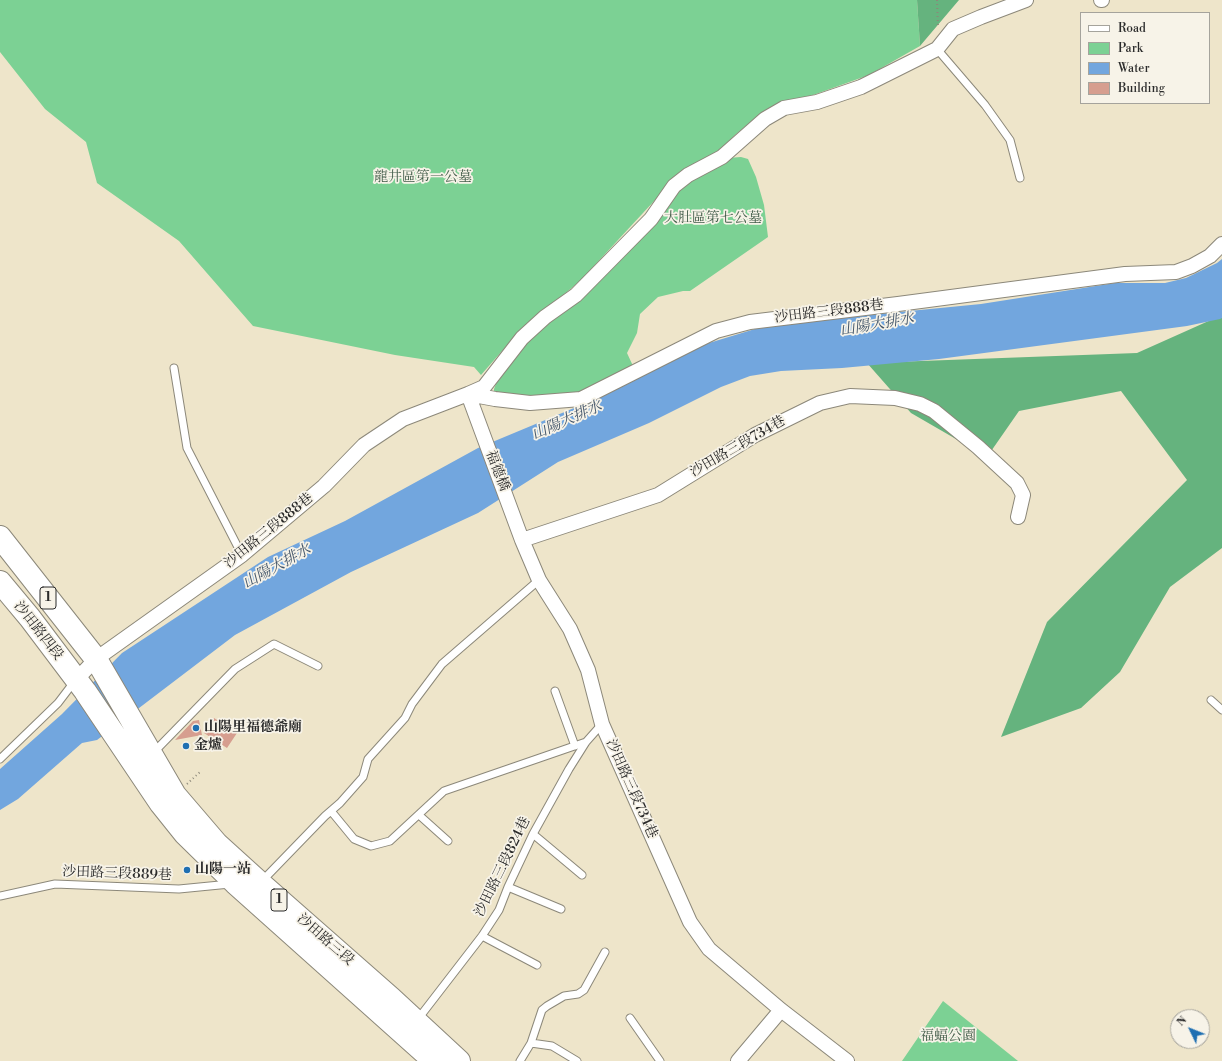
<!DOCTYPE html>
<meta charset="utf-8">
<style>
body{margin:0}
#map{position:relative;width:1222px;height:1061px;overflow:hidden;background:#eee5ca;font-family:"Libre Bodoni",serif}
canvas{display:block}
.legend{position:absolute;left:1080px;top:12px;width:130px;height:92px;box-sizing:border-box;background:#f7f3e8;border:1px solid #a5a39c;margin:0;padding:5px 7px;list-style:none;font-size:12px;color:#2b2b2b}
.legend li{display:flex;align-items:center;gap:8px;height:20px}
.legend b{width:20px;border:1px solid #a5a39c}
.north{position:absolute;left:1170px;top:1009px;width:40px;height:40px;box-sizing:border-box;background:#f7f3e8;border:1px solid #a5a39c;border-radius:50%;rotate:313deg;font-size:11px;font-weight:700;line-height:16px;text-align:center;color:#2b2b2b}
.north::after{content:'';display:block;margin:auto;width:14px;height:18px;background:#1f6fb2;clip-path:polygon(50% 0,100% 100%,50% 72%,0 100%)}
</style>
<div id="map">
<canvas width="1222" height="1061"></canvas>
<ul class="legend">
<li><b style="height:5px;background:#fff"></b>Road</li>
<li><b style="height:11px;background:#7cd194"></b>Park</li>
<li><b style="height:11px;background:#72a6de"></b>Water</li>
<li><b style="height:11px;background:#d69e8f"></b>Building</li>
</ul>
<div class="north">N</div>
</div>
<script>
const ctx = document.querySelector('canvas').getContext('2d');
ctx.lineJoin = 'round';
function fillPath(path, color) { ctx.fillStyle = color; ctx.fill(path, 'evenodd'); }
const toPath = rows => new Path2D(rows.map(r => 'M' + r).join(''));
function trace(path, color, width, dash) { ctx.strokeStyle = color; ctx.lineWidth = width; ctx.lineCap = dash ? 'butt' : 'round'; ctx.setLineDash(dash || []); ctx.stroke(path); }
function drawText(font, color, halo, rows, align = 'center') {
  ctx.font = font + ' "Libre Bodoni","Noto Serif TC",serif'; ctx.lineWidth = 3.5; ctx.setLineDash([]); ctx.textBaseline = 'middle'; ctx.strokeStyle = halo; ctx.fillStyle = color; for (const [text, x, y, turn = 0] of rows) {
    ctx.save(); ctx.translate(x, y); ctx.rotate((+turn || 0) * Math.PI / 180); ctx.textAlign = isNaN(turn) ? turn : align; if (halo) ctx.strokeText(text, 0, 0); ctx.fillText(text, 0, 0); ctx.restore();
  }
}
const green = toPath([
 [0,0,917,0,920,46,869,75,760,114,735,135,715,155,680,173,581,280,516,335,481,375,474,367,395,355,253,326,179,241,97,183,86,142,45,109,0,52],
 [741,157,748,159,756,177,764,205,768,237,690,291,683,291,658,297,640,314,637,333,627,353,633,366,578,393,542,399,494,392,494,389,497,381,517,352,685,180,728,158],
 [943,1001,1018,1061,902,1061]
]);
const forest = toPath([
 [917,0,959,0,920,46],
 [1222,315,1222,548,1170,587,1120,672,1081,708,1001,737,1047,622,1187,480,1121,391,1019,411,987,457,911,413,867,363,1137,353]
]);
const water = toPath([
 [1222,259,1222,318,1220,319,1187,326,939,359,842,368,781,371,750,376,721,387,649,423,558,462,478,513,351,572,235,635,97,740,82,743,18,799,0,810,0,769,62,714,122,653,268,557,345,521,478,448,574,408,686,350,755,329,838,318,981,304,1115,283,1165,283,1186,278,1217,263]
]);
const building = toPath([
 [214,718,237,733,227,748,204,733],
 [199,720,202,735,175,740,193,721]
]);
const path = toPath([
 [937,0,938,28],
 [187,784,200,772]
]);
const service = toPath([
 [937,49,985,105,1010,140,1020,178],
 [174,368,187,448,242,555],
 [555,691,575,746],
 [1211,700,1222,710],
 [153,753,235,669,274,644,318,666],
 [0,759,58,703,74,682],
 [331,811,354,839,371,846,390,841,444,791,586,742],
 [419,815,448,841],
 [533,834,582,875],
 [262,881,325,816,340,803,363,777,368,759,405,718,412,704,442,664,539,580],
 [508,887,561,909],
 [0,896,55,884,179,889,230,884],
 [482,936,537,965],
 [630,1018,660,1061],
 [418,1019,482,936,499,910,508,887,533,834,569,769,586,742,602,724],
 [531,1043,552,1046,577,1061],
 [520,1061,531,1043,542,1010,547,1006,564,996,578,994,584,990,605,952]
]);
const minor = toPath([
 [1101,0,1102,0],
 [468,394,522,540,539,580,570,629,588,670,602,724,690,922,709,949,781,1010,847,1061],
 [468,394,495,399,530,403,581,399,716,331,750,322,898,304,1125,274,1176,272,1192,266,1210,256,1222,244],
 [522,540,658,495,755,435,820,403,850,396,895,398,920,404,934,411,978,447,1017,483,1023,495,1018,517],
 [76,680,96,659,242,555,324,486,364,445,403,419,468,394,484,387,522,338,545,317,576,295,651,219,674,186,688,175,722,157,765,119,784,108,817,102,861,87,937,49,953,29,981,17,1026,0],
 [738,1061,781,1010]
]);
const primary = toPath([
 [0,537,96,659,175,795,217,844,260,883,392,999,459,1061],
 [0,582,30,618,85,691,161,804,185,834,235,883,434,1061]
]);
const markers = [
 [196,728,4,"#1f6fb2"],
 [186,746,4,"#1f6fb2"],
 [187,870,4,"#1f6fb2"]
];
const shields = [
 [48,598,16],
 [279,900,16]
];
const shieldNames = [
 ["1",48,598],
 ["1",279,900]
];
const parkNames = [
 ["龍井區第一公墓",423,178],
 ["大肚區第七公墓",713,219],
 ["福蝠公園",948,1037]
];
const streetNames = [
 ["沙田路三段888巷",829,312,-7],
 ["沙田路三段734巷",738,447,-30],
 ["福德橋",497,471,69],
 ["沙田路三段888巷",269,531,-39],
 ["沙田路四段",38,631,52],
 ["沙田路三段734巷",631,789,66],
 ["沙田路三段824巷",503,867,-64],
 ["沙田路三段889巷",117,874,2],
 ["沙田路三段",325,940,41]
];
const poiNames = [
 ["山陽里福德爺廟",204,728],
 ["金爐",194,746],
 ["山陽一站",195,870]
];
const waterNames = [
 ["山陽大排水",877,325,-10],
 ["山陽大排水",567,421,-24],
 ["山陽大排水",277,567,-29]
];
fillPath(green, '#7cd194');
fillPath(forest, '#65b37e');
fillPath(water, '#72a6de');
fillPath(building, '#d69e8f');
trace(service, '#8c887a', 9);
trace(minor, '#8c887a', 16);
trace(primary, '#8c887a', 24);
trace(path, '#8c887a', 2, [1, 3]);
trace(service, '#fff', 7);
trace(minor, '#fff', 14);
trace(primary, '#fff', 22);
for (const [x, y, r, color] of markers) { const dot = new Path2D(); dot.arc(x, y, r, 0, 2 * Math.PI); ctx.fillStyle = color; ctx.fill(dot); trace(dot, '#f7f3e8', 1.5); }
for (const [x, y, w] of shields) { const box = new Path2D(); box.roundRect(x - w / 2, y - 11, w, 22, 3); ctx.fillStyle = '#f7f3e8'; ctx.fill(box); trace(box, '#2b2b2b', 1); }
drawText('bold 13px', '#2b2b2b', null, shieldNames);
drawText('14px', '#435d4a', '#f7f3e8', parkNames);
drawText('14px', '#2b2b2b', '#f7f3e8', streetNames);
drawText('bold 14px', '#2b2b2b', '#f7f3e8', poiNames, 'left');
drawText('italic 15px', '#44566a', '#f7f3e8', waterNames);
</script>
